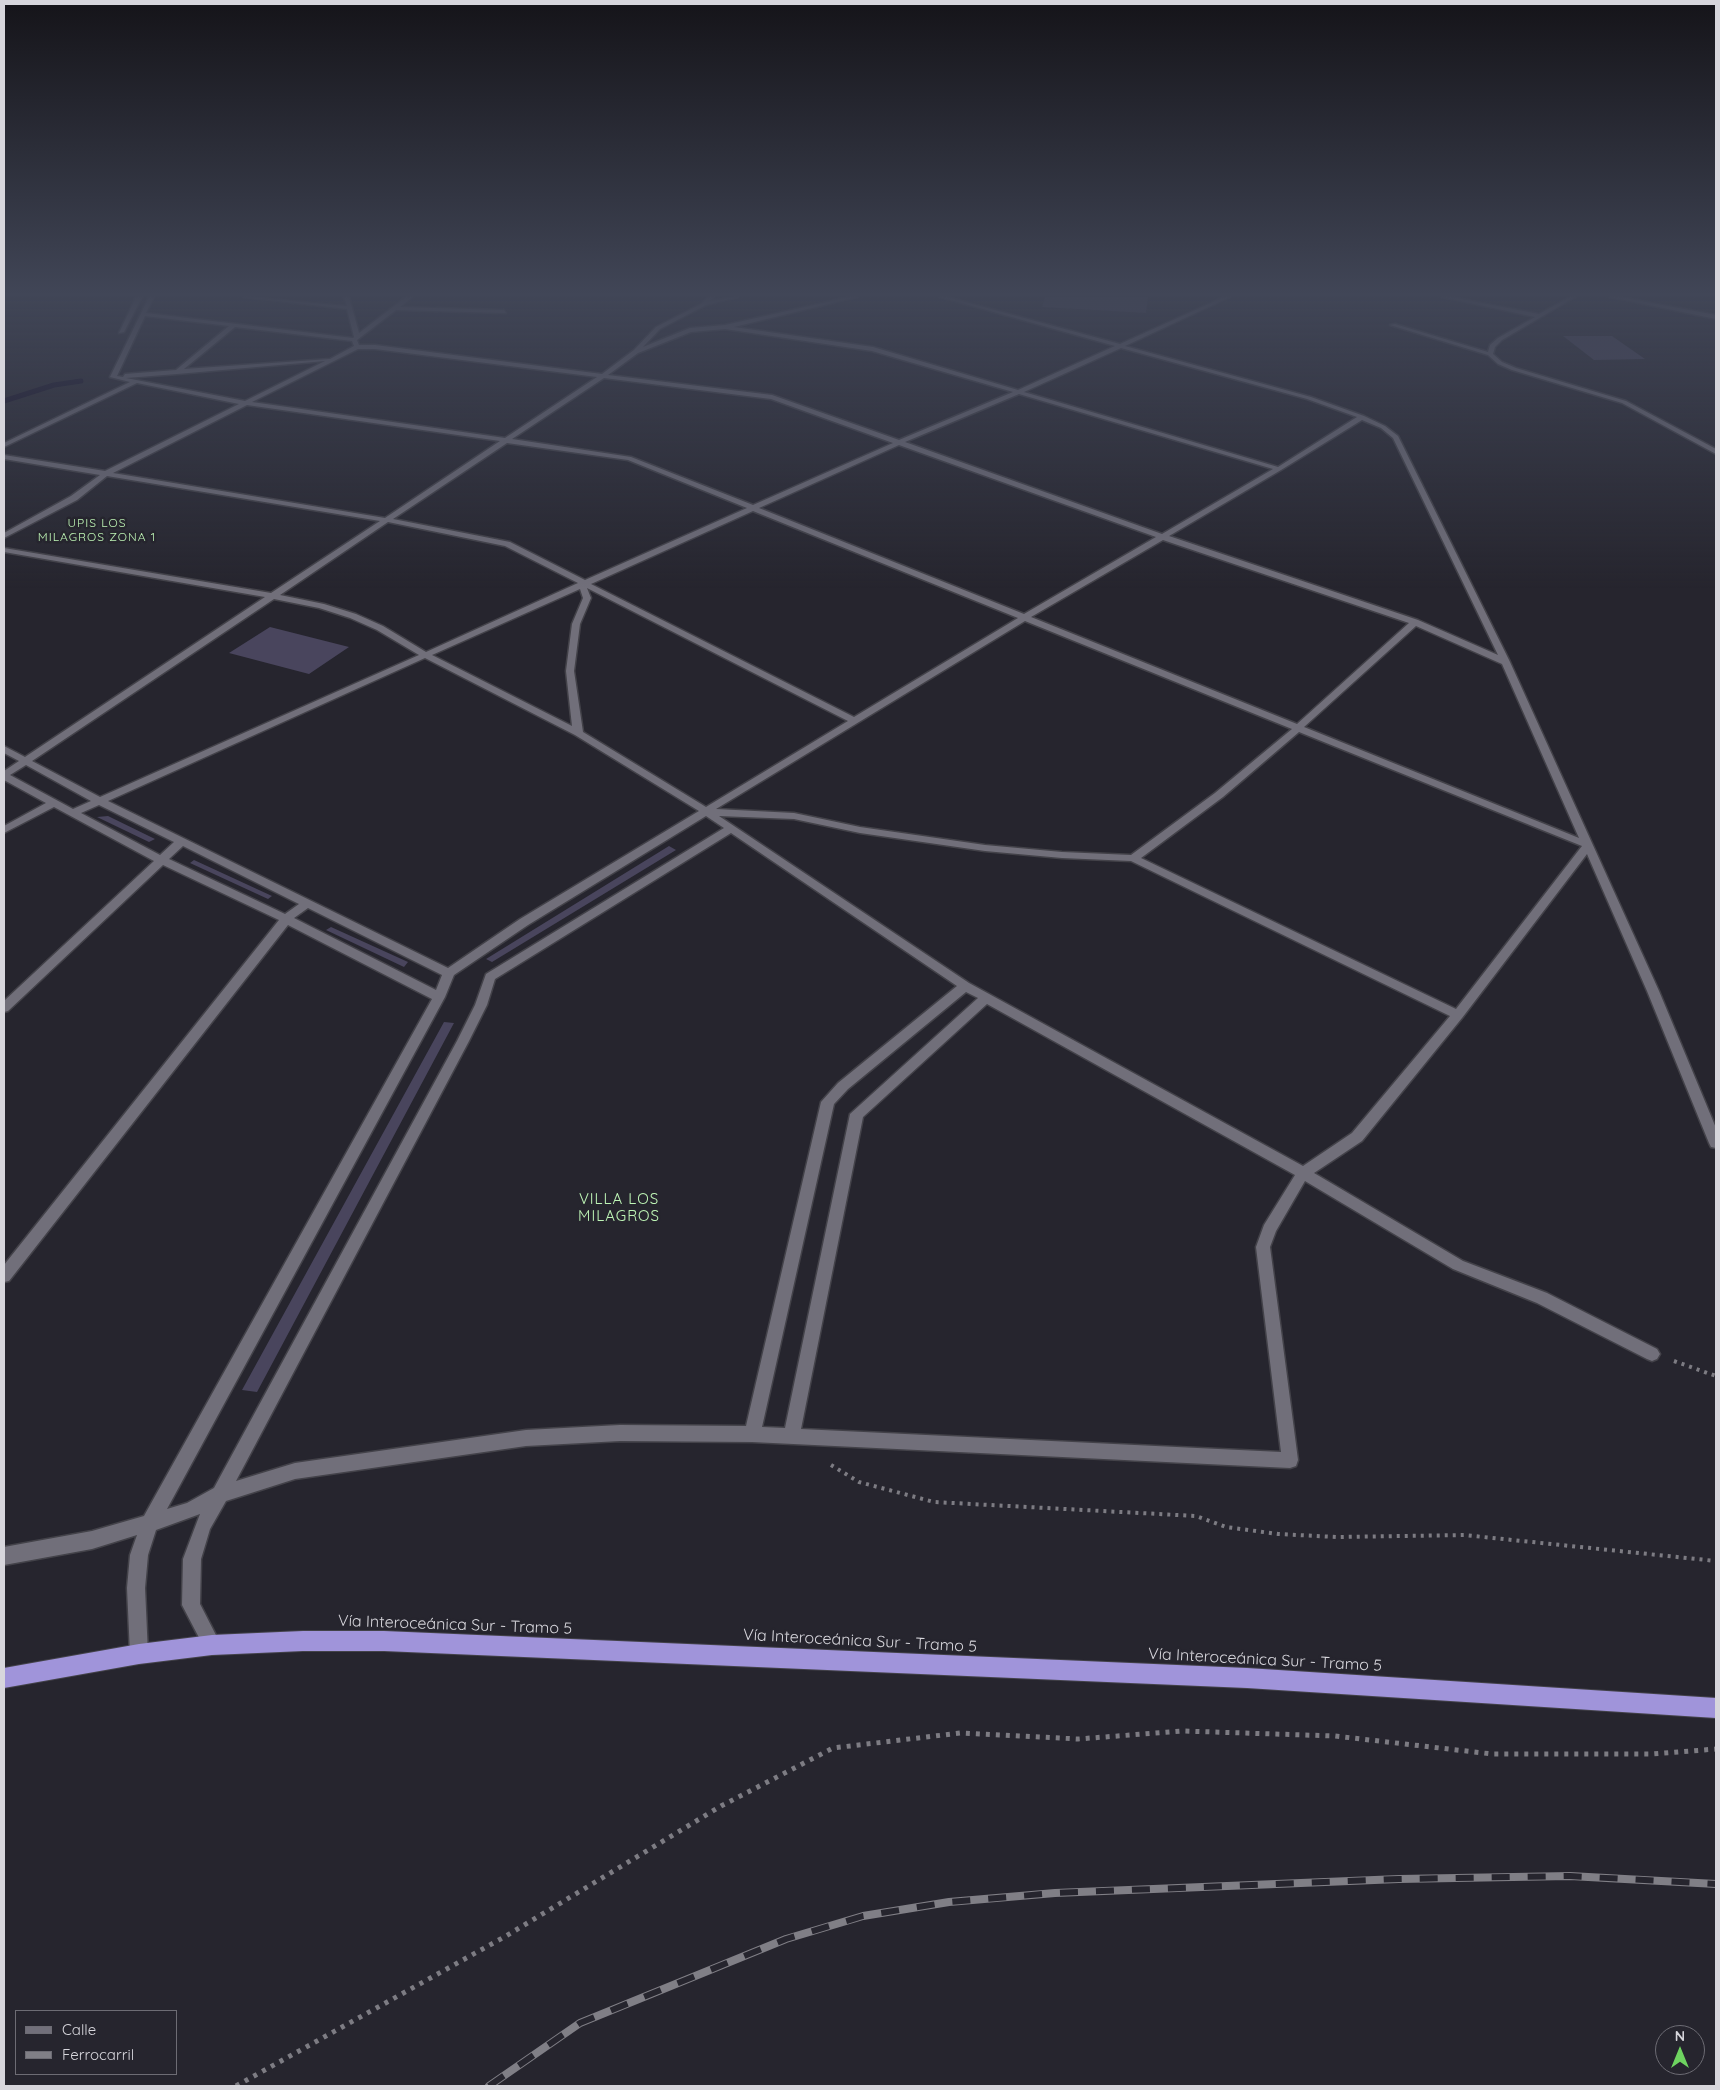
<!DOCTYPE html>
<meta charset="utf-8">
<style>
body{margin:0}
#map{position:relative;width:1720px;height:2090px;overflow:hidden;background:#26252e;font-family:Quicksand,sans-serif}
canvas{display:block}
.frame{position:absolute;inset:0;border:5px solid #d7d6dc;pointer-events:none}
.legend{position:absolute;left:15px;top:2010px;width:162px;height:65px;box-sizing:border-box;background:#26252e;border:1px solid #6d6c74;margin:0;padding:6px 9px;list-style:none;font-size:15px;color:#d7d6dc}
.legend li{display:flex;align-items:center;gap:10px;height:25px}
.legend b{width:25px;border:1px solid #6d6c74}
.north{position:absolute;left:1655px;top:2025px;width:50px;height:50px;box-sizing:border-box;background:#26252e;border:1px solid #6d6c74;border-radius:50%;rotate:0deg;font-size:14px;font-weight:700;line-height:20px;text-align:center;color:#d7d6dc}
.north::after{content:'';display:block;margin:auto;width:18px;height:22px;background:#6ed360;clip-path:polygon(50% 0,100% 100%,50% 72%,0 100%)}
</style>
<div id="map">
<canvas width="1720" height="2090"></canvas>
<div class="frame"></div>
<ul class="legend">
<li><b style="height:6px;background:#716f7a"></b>Calle</li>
<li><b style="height:6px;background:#807f86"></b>Ferrocarril</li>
</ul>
<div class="north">N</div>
</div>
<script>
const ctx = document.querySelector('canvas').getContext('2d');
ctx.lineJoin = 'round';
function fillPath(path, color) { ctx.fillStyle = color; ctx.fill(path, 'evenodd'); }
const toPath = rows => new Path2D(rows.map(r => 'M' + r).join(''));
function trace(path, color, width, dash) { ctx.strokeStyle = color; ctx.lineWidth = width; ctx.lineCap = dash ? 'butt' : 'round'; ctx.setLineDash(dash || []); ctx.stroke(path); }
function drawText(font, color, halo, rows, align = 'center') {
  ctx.font = font + ' Quicksand,sans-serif'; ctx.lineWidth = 5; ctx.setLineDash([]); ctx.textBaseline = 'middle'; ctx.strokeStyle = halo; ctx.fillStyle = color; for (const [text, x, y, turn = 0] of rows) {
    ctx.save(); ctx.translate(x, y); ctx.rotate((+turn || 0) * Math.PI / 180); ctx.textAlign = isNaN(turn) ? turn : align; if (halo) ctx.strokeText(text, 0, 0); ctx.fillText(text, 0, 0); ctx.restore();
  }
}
const green = toPath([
 [1045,297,1148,297,1146,313,1042,307],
 [1563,336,1612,336,1645,359,1594,360],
 [270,627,349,647,309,674,229,653],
 [108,816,155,839,149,842,97,817],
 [669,846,676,850,492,962,486,959],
 [194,860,272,896,268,899,190,863],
 [331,927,408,962,404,967,326,930],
 [444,1022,454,1023,257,1392,242,1390]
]);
const stream = toPath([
 [4,401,54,385,81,381]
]);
const pathFar1 = toPath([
 [1674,1361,1716,1376],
 [831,1465,859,1482,934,1502,1196,1516,1226,1527,1278,1534,1336,1537,1464,1535,1716,1561]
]);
const path = toPath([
 [236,2086,506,1936,721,1806,833,1748,960,1733,1078,1739,1183,1731,1335,1736,1492,1754,1652,1754,1716,1749]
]);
const service = toPath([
 [136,297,142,297,124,332,119,333,136,297]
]);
const minor = toPath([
 [149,297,154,297,146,313,353,338,354,337,347,309,244,297,347,306,344,297,349,297,359,333,406,297,412,297,400,307,504,310,506,313,396,310,357,340,359,345,375,345,602,374,634,350,656,327,701,304,708,297,714,297,710,301,738,297,706,305,660,329,643,347,690,328,725,325,849,297,857,297,734,327,873,347,1018,390,1115,346,940,297,947,297,1120,344,1224,297,1230,297,1125,346,1311,397,1364,416,1385,426,1398,436,1510,662,1659,991,1716,1128,1716,1148,1711,1147,1709,1143,1647,991,1587,854,1462,1018,1362,1141,1314,1173,1463,1261,1547,1293,1657,1349,1660,1354,1657,1359,1652,1361,1647,1359,1537,1303,1453,1269,1305,1181,1276,1231,1270,1247,1298,1460,1296,1466,1290,1468,752,1442,620,1441,526,1446,295,1479,226,1501,210,1529,201,1559,200,1604,221,1645,218,1651,212,1654,206,1651,182,1605,183,1559,200,1514,156,1530,148,1555,145,1588,148,1654,146,1661,139,1663,132,1661,130,1654,127,1588,130,1555,137,1535,92,1549,4,1565,4,1547,92,1531,144,1516,432,999,288,925,9,1281,4,1282,4,1265,279,920,163,865,8,1011,4,1012,4,1001,154,861,54,807,4,833,4,826,46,803,4,780,4,771,19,761,4,753,4,746,25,757,265,597,4,552,4,548,271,593,380,521,107,476,77,500,4,538,4,533,71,496,100,475,4,459,4,455,105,471,239,404,137,383,4,447,4,443,130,382,110,377,149,297],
 [145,316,229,326,176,370,125,374,123,377,117,376,145,316],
 [235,327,352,341,354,346,330,359,184,369,235,327],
 [725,329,872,351,1013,392,899,440,772,395,608,375,638,353,691,332,725,329],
 [1121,348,1307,399,1357,417,1278,467,1024,392,1121,348],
 [358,349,375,349,597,377,505,438,252,402,358,349],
 [325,361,245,401,126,378,177,374,325,361],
 [604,378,771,399,893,443,753,505,631,457,512,439,604,378],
 [1019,394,1273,469,1162,534,905,442,1019,394],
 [247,405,500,441,385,518,113,473,247,405],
 [1362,420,1381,428,1393,438,1498,655,1418,620,1169,536,1281,470,1362,420],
 [507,443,628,460,747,508,585,580,510,542,393,519,507,443],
 [899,445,1156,537,1024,614,759,508,899,445],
 [753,511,1018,618,854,717,591,584,753,511],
 [388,522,505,546,578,583,426,652,383,626,356,614,324,604,280,595,388,522],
 [1163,540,1409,623,1297,724,1031,617,1163,540],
 [587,588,848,721,706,807,583,732,574,671,580,624,591,598,587,588],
 [580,589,583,598,572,624,566,671,572,726,432,655,580,589],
 [274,599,319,608,350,618,377,630,419,655,100,797,32,761,274,599],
 [1025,621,1292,729,1215,793,1131,855,1062,852,985,845,860,827,794,813,716,809,1025,621],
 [1416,626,1502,664,1579,838,1304,727,1416,626],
 [425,658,575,735,699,811,520,919,448,968,108,801,425,658],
 [1299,732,1582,846,1456,1009,1141,858,1223,797,1299,732],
 [26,765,91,801,73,809,10,775,26,765],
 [99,805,174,842,160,855,81,813,99,805],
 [706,816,724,828,486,974,475,1005,457,1041,214,1488,187,1503,167,1509,445,997,454,975,528,925,706,816],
 [719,816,794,819,860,833,985,851,1062,858,1131,861,1450,1016,1352,1133,1303,1166,969,983,719,816],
 [731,833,957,986,838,1083,821,1102,746,1426,620,1425,526,1430,295,1463,236,1481,469,1041,487,1005,495,979,731,833],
 [183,846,299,904,285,914,169,859,183,846],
 [308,908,442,975,436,990,294,918,308,908],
 [966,992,978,998,850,1114,785,1428,762,1427,834,1104,848,1089,966,992],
 [987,1004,1295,1175,1264,1225,1256,1247,1281,1452,801,1429,863,1117,987,1004],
 [1442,297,1451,297,1539,314,1570,297,1575,297,1502,340,1495,347,1493,354,1502,362,1516,368,1626,401,1716,449,1716,454,1622,403,1512,370,1498,364,1488,355,1390,325,1395,324,1488,352,1490,345,1498,338,1535,317,1442,297],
 [1610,297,1620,297,1716,315,1716,319,1610,297]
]);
const trunk = toPath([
 [303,1631,384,1631,1247,1668,1716,1698,1716,1718,1247,1688,384,1651,303,1651,212,1655,139,1664,4,1688,4,1668,139,1644,212,1635,303,1631]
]);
const rail = toPath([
 [489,2086,580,2023,786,1939,863,1916,949,1902,1055,1893,1399,1879,1570,1876,1716,1884]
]);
const farNeighbourhoodnames = [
 ["UPIS LOS",97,523],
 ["MILAGROS ZONA 1",97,537]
];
const neighbourhoodNames = [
 ["VILLA LOS",619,1199],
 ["MILAGROS",619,1216]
];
const nearStreetnames = [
 ["Vía Interoceánica Sur - Tramo 5",455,1625,2],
 ["Vía Interoceánica Sur - Tramo 5",860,1641,3],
 ["Vía Interoceánica Sur - Tramo 5",1265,1660,3]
];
fillPath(green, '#49455d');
trace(stream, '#0f0921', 5);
trace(service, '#434249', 3);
trace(minor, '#434249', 3);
trace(trunk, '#434249', 2);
trace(pathFar1, '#7d7c83', 4, [3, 5]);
trace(path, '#7d7c83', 5, [4, 6]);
fillPath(service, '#716f7a');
fillPath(minor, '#716f7a');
fillPath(trunk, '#a094da');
trace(rail, '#807f86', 8);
trace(rail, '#26252e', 6, [18]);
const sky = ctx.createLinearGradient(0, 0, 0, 589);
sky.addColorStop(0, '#151419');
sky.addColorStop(0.5, '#414657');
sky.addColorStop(1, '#41465700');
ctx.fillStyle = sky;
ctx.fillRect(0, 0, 1720, 589);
ctx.letterSpacing = '1px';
drawText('12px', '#bef5b6', '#26252e', farNeighbourhoodnames);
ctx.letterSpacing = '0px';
ctx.letterSpacing = '1px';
drawText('15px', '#bef5b6', '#26252e', neighbourhoodNames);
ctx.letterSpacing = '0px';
drawText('16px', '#d7d6dc', '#26252e', nearStreetnames);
</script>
